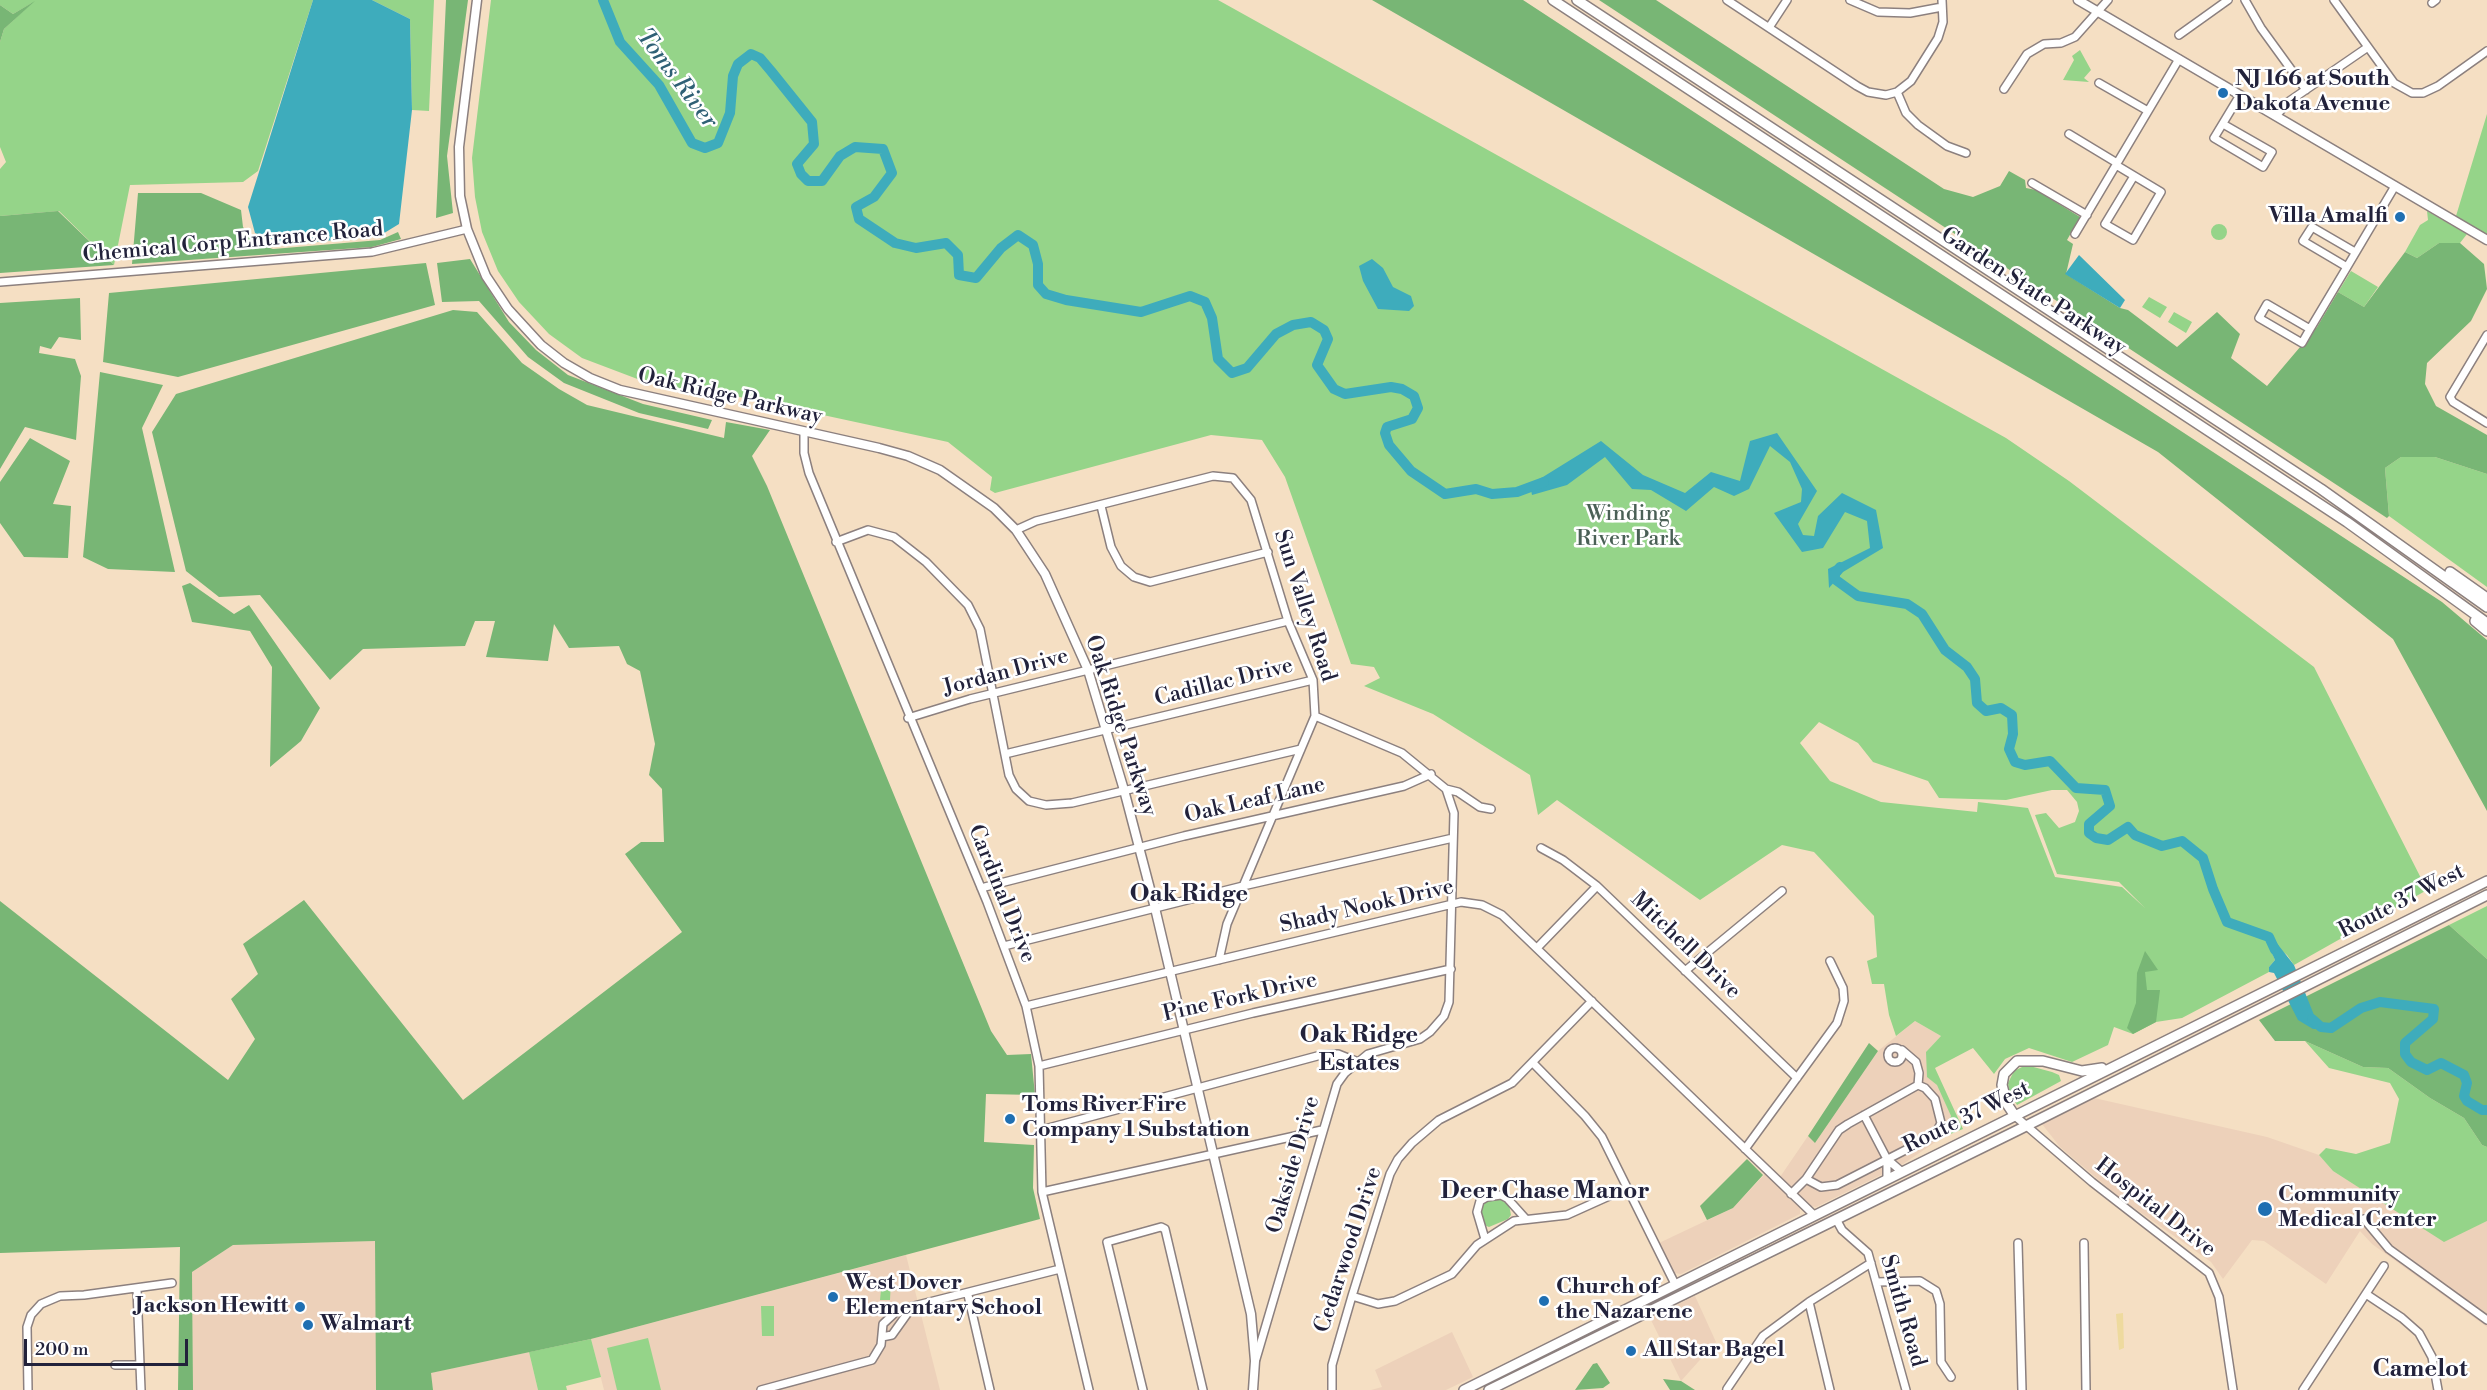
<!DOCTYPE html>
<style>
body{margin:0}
#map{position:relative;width:2487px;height:1390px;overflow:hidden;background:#f5dfc3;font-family:"Libre Bodoni",serif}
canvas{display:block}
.scale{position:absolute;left:24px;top:1339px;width:164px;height:27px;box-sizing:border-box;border:3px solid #22223b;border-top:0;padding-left:8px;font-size:18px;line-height:21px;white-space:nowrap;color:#22223b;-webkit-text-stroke:4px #fff;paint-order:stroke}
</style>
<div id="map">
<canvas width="2487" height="1390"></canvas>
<div class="scale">200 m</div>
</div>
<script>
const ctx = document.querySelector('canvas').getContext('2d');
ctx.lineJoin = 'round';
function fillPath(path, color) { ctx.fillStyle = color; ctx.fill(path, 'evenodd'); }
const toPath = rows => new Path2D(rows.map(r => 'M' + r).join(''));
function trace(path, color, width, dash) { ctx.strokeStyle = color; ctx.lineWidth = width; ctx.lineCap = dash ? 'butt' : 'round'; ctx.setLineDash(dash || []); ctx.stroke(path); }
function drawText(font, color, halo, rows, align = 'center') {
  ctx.font = font + ' "Libre Bodoni",serif'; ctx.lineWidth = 5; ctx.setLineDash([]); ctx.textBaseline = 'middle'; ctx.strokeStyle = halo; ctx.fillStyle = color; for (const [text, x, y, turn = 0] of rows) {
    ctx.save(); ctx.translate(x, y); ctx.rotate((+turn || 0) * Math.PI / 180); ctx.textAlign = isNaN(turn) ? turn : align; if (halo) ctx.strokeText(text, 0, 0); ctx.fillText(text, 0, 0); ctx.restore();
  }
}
const built = toPath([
 [1915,1021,1941,1036,1926,1052,1951,1116,1943,1137,1903,1164,1816,1207,1810,1206,1780,1177,1808,1136,1815,1143,1878,1051],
 [2094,1098,2267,1137,2319,1155,2333,1171,2444,1241,2487,1221,2487,1327,2372,1244,2360,1231,2326,1284,2264,1241,2252,1240,2223,1279,2211,1262,2120,1198,2060,1147,2042,1124],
 [1765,1174,1800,1208,1800,1214,1681,1274,1675,1273,1659,1243,1733,1208],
 [375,1241,377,1390,193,1390,192,1272,233,1245],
 [906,1255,940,1390,604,1390,591,1339],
 [1695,1296,1716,1342,1681,1381,1650,1318],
 [1452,1332,1473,1377,1446,1390,1371,1390,1382,1387,1375,1370],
 [529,1352,538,1390,433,1390,430,1373]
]);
const green = toPath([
 [0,0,313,0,258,171,243,182,130,185,114,265,59,211,0,216,0,169,6,162,0,147,0,42,4,29,32,3,13,14,0,5],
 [372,0,434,0,429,111,412,110,410,19],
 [491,0,1218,0,2006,438,2069,481,2314,667,2427,890,2294,965,2287,955,2266,938,2275,960,2269,967,2269,972,2182,1018,2156,1022,2133,1034,2114,1027,2108,1045,2072,1062,2029,1048,2005,1059,1994,1074,1973,1048,1935,1068,1963,1129,1943,1137,1951,1116,1937,1085,1927,1077,1926,1052,1941,1036,1915,1021,1896,1036,1889,1015,1884,984,1872,984,1867,961,1877,957,1874,916,1814,852,1782,845,1700,900,1557,800,1538,815,1530,775,1433,714,1364,686,1380,678,1374,667,1351,664,1285,477,1262,440,1211,435,995,493,990,490,992,477,948,442,698,388,695,394,648,383,582,358,549,334,519,302,498,271,482,232,475,197,472,158],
 [1819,722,1858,743,1873,762,1928,781,1939,798,2006,800,2052,790,2067,790,2077,802,2079,811,2075,822,2059,828,2046,813,2035,815,2057,874,2119,882,2145,908,2122,887,2055,877,2028,808,1978,802,1977,812,1881,802,1830,781,1800,743],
 [2080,50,2091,70,2084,78,2089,82,2063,80,2074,60,2072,56],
 [2487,114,2487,235,2456,216],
 [2427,211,2467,234,2460,243,2439,243,2417,258,2405,252,2420,225,2428,220],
 '2211 232a8 8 0 1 1 16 0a8 8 0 1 1-16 0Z',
 [2351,271,2378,287,2364,307,2338,292],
 [2149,297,2167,307,2160,318,2142,307],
 [2174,312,2192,322,2186,333,2168,322],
 [2401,457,2435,457,2487,474,2487,587,2389,516,2385,468],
 [2487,906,2487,959,2449,925],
 [2305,1041,2363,1067,2388,1068,2430,1098,2464,1118,2482,1145,2487,1147,2487,1221,2444,1242,2333,1171,2319,1155,2326,1148,2356,1154,2390,1143,2399,1099,2390,1083,2329,1068],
 [2026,1065,2052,1072,2059,1075,2061,1081,2017,1105,2009,1092,2008,1083,2014,1071],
 [1498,1198,1509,1205,1511,1215,1508,1219,1489,1227,1484,1225,1480,1212,1482,1204,1488,1199],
 [882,1279,891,1280,890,1300,880,1300],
 [761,1306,774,1306,774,1336,762,1336],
 [648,1338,661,1390,617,1390,607,1348],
 [591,1339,601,1377,566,1386,567,1390,538,1390,529,1352]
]);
const forest = toPath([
 [446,0,468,0,447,156,453,213,436,218],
 [1372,0,1523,0,2442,602,2487,640,2487,811,2393,639,2158,452],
 [1599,0,1656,0,1944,189,1973,197,2000,186,2009,171,2025,180,2026,188,2036,190,2080,217,2067,240,2073,244,2066,274,2120,308,2128,310,2177,347,2217,312,2240,334,2231,358,2267,386,2317,327,2338,292,2364,307,2405,252,2417,258,2439,243,2460,243,2484,264,2487,289,2471,321,2427,363,2425,384,2436,406,2487,435,2487,474,2435,457,2401,457,2385,468,2389,516,2387,518],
 [35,1,4,29,0,42,0,5,13,14],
 [138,193,201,193,241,210,243,227,255,243,273,249,380,240,398,232,401,239,372,247,132,264],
 [58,211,114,265,0,273,0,216],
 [470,259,509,322,536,350,568,375,643,404,712,420,708,429,639,413,564,383,528,357,479,301,442,302,437,263],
 [426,263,435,305,178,377,103,362,109,293],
 [80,298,81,340,59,337,51,349,40,346,39,353,75,359,81,376,76,440,25,427,0,469,0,303],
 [453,310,477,312,522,363,559,389,587,405,724,438,726,422,770,430,752,456,767,486,991,1031,1007,1055,1031,1054,1035,1095,986,1094,984,1142,1034,1145,1033,1188,1040,1219,591,1339,431,1373,433,1390,376,1390,375,1241,233,1245,192,1272,193,1390,178,1390,180,1247,0,1253,0,901,228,1080,255,1039,231,999,258,974,243,944,304,900,463,1100,682,932,625,854,641,842,664,842,662,789,649,775,655,744,640,671,627,664,619,646,569,648,554,624,548,661,486,657,495,621,475,621,465,646,363,649,330,680,260,595,219,597,186,571,152,432,176,394],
 [100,372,163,385,142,428,175,572,108,569,83,557],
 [30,438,70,461,53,504,71,506,68,558,24,557,0,523,0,482],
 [190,583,234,614,249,605,320,708,301,741,270,767,272,667,250,631,192,622,182,586],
 [2449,925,2487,959,2487,1147,2482,1145,2464,1118,2430,1098,2388,1068,2363,1067,2305,1041,2275,1041,2259,1020],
 [2145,951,2158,970,2145,972,2147,990,2160,990,2156,1022,2133,1034,2127,1028,2136,1003,2137,973],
 [1869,1043,1878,1051,1815,1143,1808,1136],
 [1747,1159,1763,1175,1733,1208,1707,1220,1700,1206],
 [1597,1363,1610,1383,1603,1388,1575,1390,1593,1364],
 [1663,1379,1681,1381,1695,1390,1670,1390]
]);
const sand = toPath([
 [2123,1313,2124,1348,2119,1350,2116,1314]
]);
const water = toPath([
 [313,0,372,0,410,19,412,110,399,224,381,235,287,245,255,233,248,207],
 [2079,255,2125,300,2120,308,2065,274],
 [1372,259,1383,268,1393,287,1411,296,1414,306,1409,311,1378,309,1363,281,1359,266],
 [1777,433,1817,491,1798,524,1803,535,1814,536,1818,516,1842,493,1876,510,1883,548,1843,572,1829,588,1828,569,1870,548,1867,521,1845,512,1823,548,1802,552,1774,513,1801,502,1802,489,1790,462,1770,446,1749,489,1734,496,1714,487,1686,511,1651,490,1632,489,1605,457,1567,485,1532,495,1530,485,1601,441,1643,475,1685,493,1711,472,1740,481,1750,441],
 [2272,937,2294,965,2314,1015,2322,1022,2321,1029,2313,1029,2298,1020,2274,973,2269,972,2269,967,2275,960,2265,938]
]);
const river = toPath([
 [603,0,620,42,659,85,692,143,705,148,718,143,730,113,733,76,738,64,751,54,760,58,771,71,812,122,814,144,797,164,801,174,808,181,822,181,840,156,855,147,883,149,892,173,874,197,856,207,859,219,895,243,916,248,946,243,958,255,959,275,976,278,1001,248,1018,235,1033,245,1038,264,1038,285,1046,294,1066,300,1141,312,1190,296,1205,302,1212,318,1218,359,1232,373,1247,368,1276,334,1293,325,1311,322,1324,330,1328,339,1317,365,1334,389,1345,394,1391,387,1402,389,1414,396,1418,408,1412,419,1387,427,1385,433,1389,445,1411,471,1445,494,1476,489,1492,494,1517,492,1544,482],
 [1840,567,1834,575,1836,580,1858,596,1907,604,1922,614,1945,650,1967,667,1975,679,1977,703,1986,711,2001,708,2012,715,2013,734,2009,749,2015,762,2025,765,2050,761,2076,788,2105,790,2110,806,2089,824,2089,833,2096,838,2108,840,2128,827,2135,835,2162,846,2182,841,2203,858,2213,889,2227,922,2269,937,2275,950],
 [2312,1019,2321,1027,2331,1028,2361,1008,2380,1002,2434,1009,2433,1019,2405,1043,2405,1054,2411,1062,2427,1070,2441,1063,2464,1075,2467,1083,2464,1096,2467,1101,2482,1110,2487,1110]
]);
const minor = toPath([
 [1727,0,1857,86,1868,92,1886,95,1897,92,1911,81,1938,38,1943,22,1942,0],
 [1850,0,1878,12,1910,13,1942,7],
 [2245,0,2261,28,2306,90],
 [2334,0,2394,83,2412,93,2423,93,2438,86,2487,51],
 [2432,3,2436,0],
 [1770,26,1787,0],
 [2179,35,2228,0],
 [2099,83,2148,111],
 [2004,89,2027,54,2044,44,2061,43,2075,37,2108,0],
 [1897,92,1906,113,1918,125,1947,146,1966,153],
 [2276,116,2288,102,2368,47],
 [2223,124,2272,152,2263,167,2214,138,2240,95],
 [2069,134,2117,163],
 [2116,165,2161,192,2133,240,2105,224,2134,176],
 [2032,183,2087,215],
 [2075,234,2179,59],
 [2347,267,2303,241,2312,227,2355,252],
 [0,282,372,252,467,229],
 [2310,329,2267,304,2259,318,2302,343,2310,329,2347,267,2395,186],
 [2487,335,2450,397,2453,402,2487,423],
 [804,432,804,453,809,473,987,902,1026,1006,1039,1066,1042,1192,1089,1390],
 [1101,506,1111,547,1121,566,1134,577,1150,582,1268,552],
 [1016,530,1036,521,1213,476,1233,478,1251,500,1288,621,1313,680,1315,716,1227,924,1219,960],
 [836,542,868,530,894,537,926,562,968,605,980,629,1009,775,1016,789,1029,801,1046,805,1072,803,1301,749],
 [1315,716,1402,753,1446,789,1458,792,1480,807,1491,809],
 [908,718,970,699,1288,621],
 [1005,754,1313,680],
 [1541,848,1563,860,1597,886,1797,1078],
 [981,888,1184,836,1404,786,1431,774],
 [1004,946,1243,886,1453,838],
 [1537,948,1597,886],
 [1685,971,1782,891],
 [1026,1006,1461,902,1482,905,1502,915,1814,1215],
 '1888 1055a7 7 0 1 1 14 0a7 7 0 1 1-14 0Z',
 [1902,1050,1916,1062,1919,1073,1918,1085],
 [1533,1063,1585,1116,1602,1137,1675,1284],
 [1039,1066,1253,1013,1451,969],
 [1864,1115,1887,1159],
 [2015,1116,2092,1182,2209,1273,2219,1297,2233,1390],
 [1041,1130,1321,1055,1338,1054,1358,1062],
 [1745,1149,1837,1023,1844,1001,1843,988,1830,961],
 [1887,1179,1887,1159,1902,1172],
 [1042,1192,1322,1130],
 [1791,1194,1806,1179,1839,1130,1848,1124,1918,1085,1925,1088,1935,1099,1941,1123,1937,1131,1927,1139,1837,1185,1821,1187,1806,1179],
 [1836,1219,1842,1230,1868,1253,1906,1390],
 [2364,1219,2389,1249,2487,1320],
 [1485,1239,1477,1212,1480,1201,1487,1197,1501,1195,1507,1198,1525,1218],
 [2018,1243,2022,1390],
 [2084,1243,2086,1390],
 [1877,1282,1920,1281,1936,1291,1940,1304,1941,1362,1951,1377],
 [137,1289,141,1390],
 [2366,1294,2402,1318,2419,1333,2432,1357,2438,1390],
 [968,1295,990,1390],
 [1352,1296,1378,1304,1395,1301,1452,1274,1477,1245,1514,1221,1567,1215,1627,1188],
 [882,1337,892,1335,912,1307],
 [1256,1359,1337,1084,1345,1073,1368,1054,1420,1039,1430,1032,1444,1016,1449,1002,1454,813,1446,789],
 [115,1365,140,1365],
 [1727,1389,1763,1336,1809,1302],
 [28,1390,27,1327,31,1315,41,1304,60,1296,84,1295,172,1283],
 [761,1390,872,1360,881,1345,883,1324,898,1310,1060,1269],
 [1143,1390,1107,1242,1161,1227,1165,1229,1203,1390],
 [1332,1390,1332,1365,1352,1296,1390,1174,1398,1159,1412,1143,1439,1120,1512,1083,1592,1001],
 [1830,1390,1809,1302,1871,1263],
 [2303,1390,2384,1266]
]);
const major = toPath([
 [477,0,459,147,460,196,467,229,486,276,508,309,541,345,564,363,590,378,620,390,879,448,908,456,940,470,994,508,1016,530,1045,574,1088,670,1124,790,1155,908,1251,1314,1255,1361,1253,1390],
 [2078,0,2487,240]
]);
const highway = toPath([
 [1553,0,2347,522,2487,623],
 [1577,0,2321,489,2487,607],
 [2450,572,2487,598],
 [2475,621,2487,631],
 [2015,1116,2007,1104,2002,1085,2004,1074,2017,1061,2043,1061,2082,1071,2102,1068],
 [1464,1390,2487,881],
 [1489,1390,2016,1131,2487,895]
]);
const markers = [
 [2223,93,6,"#1f6fb2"],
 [2400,217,6,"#1f6fb2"],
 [1010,1119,6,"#1f6fb2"],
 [2265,1209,8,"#1f6fb2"],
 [833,1297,6,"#1f6fb2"],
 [1544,1301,6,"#1f6fb2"],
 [300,1307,6,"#1f6fb2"],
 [308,1325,6,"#1f6fb2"],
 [1631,1351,6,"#1f6fb2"]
];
const poiNames = [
 ["NJ 166 at South",2235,80],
 ["Dakota Avenue",2235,105],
 ["Villa Amalfi",2388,217,"right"],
 ["Toms River Fire",1022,1106],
 ["Company 1 Substation",1022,1131],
 ["Community",2278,1196],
 ["Medical Center",2278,1221],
 ["West Dover",845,1284],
 ["Elementary School",845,1309],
 ["Church of",1556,1288],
 ["the Nazarene",1556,1313],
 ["Jackson Hewitt",288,1307,"right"],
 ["Walmart",320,1325],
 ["All Star Bagel",1643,1351]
];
const streetNames = [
 ["Chemical Corp Entrance Road",233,243,-5],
 ["Garden State Parkway",2033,292,33],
 ["Oak Ridge Parkway",730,397,13],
 ["Sun Valley Road",1304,606,72],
 ["Jordan Drive",1006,673,-15],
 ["Cadillac Drive",1224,683,-14],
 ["Oak Ridge Parkway",1120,726,72],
 ["Oak Leaf Lane",1255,801,-13],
 ["Cardinal Drive",1001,894,68],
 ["Route 37 West",2402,902,-27],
 ["Shady Nook Drive",1367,907,-13],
 ["Mitchell Drive",1685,946,44],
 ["Pine Fork Drive",1240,998,-13],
 ["Route 37 West",1967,1118,-26],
 ["Oakside Drive",1294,1165,-74],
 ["Hospital Drive",2155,1208,38],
 ["Cedarwood Drive",1349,1250,-72],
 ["Smith Road",1902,1311,74]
];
const parkNames = [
 ["Winding",1628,515],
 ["River Park",1628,540]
];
const waterNames = [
 ["Toms River",676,79,53]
];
const neighbourhoodNames = [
 ["Oak Ridge",1189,895],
 ["Oak Ridge",1359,1036],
 ["Estates",1359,1064],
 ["Deer Chase Manor",1545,1192],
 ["Camelot",2420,1370]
];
fillPath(built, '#edd1ba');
fillPath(green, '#95d489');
fillPath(forest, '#78b675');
fillPath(sand, '#eeda9e');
fillPath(water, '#3eacbc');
trace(river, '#3eacbc', 10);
trace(minor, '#8c807f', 10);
trace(major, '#8c807f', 11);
trace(highway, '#8c807f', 12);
trace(minor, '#fff', 7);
trace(major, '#fff', 8);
trace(highway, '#fff', 9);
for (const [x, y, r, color] of markers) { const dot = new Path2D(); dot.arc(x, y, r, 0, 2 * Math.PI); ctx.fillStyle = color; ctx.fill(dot); trace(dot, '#fff', 2); }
drawText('bold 22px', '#22223b', '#fff', poiNames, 'left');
drawText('22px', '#22223b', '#fff', streetNames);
drawText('22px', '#4a6056', '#fff', parkNames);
drawText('italic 24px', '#2f6075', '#fff', waterNames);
drawText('bold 24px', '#22223b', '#fff', neighbourhoodNames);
</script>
